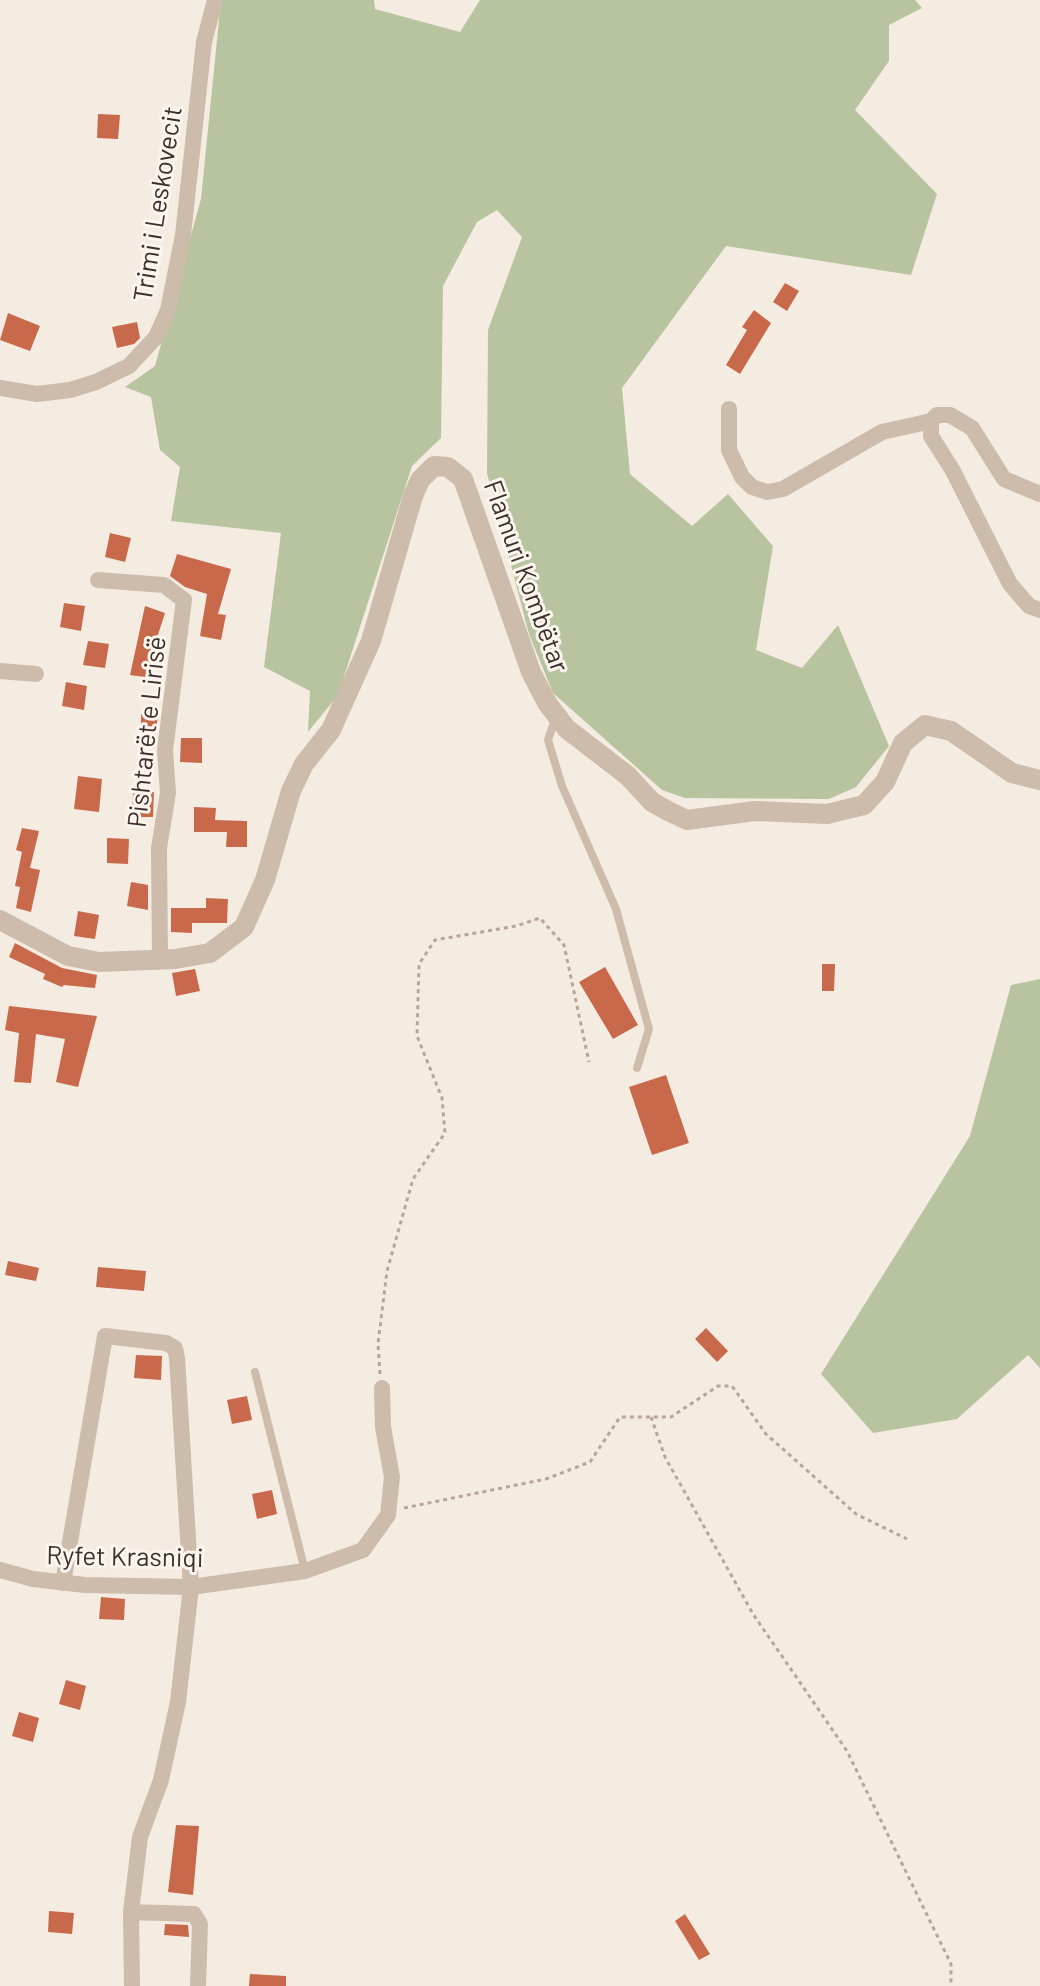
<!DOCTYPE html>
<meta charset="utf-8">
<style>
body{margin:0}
canvas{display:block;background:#f4ebe1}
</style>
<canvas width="1040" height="1986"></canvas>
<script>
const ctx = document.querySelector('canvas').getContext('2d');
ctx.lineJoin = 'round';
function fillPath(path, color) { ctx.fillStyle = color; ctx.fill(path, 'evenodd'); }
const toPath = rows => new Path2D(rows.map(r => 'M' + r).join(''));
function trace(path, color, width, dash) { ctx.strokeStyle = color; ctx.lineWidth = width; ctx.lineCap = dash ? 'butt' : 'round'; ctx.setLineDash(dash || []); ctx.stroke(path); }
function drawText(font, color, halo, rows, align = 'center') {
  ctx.font = font + ' Barlow,sans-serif'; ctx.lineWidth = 6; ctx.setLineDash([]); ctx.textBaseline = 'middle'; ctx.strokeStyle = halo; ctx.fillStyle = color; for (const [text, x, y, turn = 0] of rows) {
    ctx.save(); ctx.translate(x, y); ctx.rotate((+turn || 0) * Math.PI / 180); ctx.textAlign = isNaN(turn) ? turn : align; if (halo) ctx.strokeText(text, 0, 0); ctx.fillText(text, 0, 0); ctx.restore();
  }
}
const green = toPath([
 [221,0,374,0,375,9,460,32,480,0,915,0,922,8,889,25,889,61,855,110,937,194,911,275,726,246,622,388,630,474,692,526,728,494,773,546,756,650,802,668,838,625,889,746,856,787,829,799,685,798,662,790,553,693,529,634,487,473,488,330,522,237,497,210,477,222,443,286,441,438,412,466,338,695,308,732,310,691,264,667,281,533,171,521,180,467,160,450,151,397,125,387,155,366,201,199],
 [1040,979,1040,1368,1028,1355,957,1419,873,1433,821,1374,970,1136,1011,985]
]);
const building = toPath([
 [98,114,120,115,118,139,97,138],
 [785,283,799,291,787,311,773,302],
 [754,310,771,323,740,374,726,365,747,330,742,327],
 [8,313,40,326,30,351,0,340],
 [137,322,140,338,134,344,117,348,112,327],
 [110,533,131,538,125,562,105,557],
 [177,554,231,569,218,614,226,615,221,640,200,636,207,594,185,587,170,576],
 [64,603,85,606,81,631,60,627],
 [145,606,165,613,152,653,156,654,152,678,130,675],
 [88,641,109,644,105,668,83,665],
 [66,682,87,686,84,710,62,706],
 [141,714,158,714,155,739,141,738],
 [181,738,202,738,202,763,180,762],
 [78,776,102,779,99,812,74,809],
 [133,792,154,792,153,817,132,817],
 [194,807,216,808,215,820,247,821,247,847,226,847,227,832,194,832],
 [22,828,39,831,30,868,40,870,31,912,16,908,20,887,15,886,22,852,16,850],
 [107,838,129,839,128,864,107,863],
 [131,882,148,885,148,910,127,906],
 [206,898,228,899,227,923,192,923,192,933,171,932,171,908,206,908],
 [78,911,99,915,95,939,74,936],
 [15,943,62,968,97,975,95,988,64,985,62,987,43,979,45,974,9,957],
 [822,964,835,964,834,991,822,991],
 [605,967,638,1025,613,1039,579,982],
 [195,969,200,991,176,996,172,973],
 [9,1006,97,1016,78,1087,56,1082,65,1039,36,1034,31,1083,14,1082,19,1033,5,1030],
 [666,1075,689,1143,652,1155,629,1087],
 [8,1261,39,1268,36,1281,5,1275],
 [98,1267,146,1271,144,1291,96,1287],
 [706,1328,728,1351,717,1362,695,1339],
 [136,1355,162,1356,161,1380,134,1378],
 [247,1396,252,1420,232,1424,227,1400],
 [272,1490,277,1514,257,1519,252,1494],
 [101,1597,125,1599,124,1620,99,1619],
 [66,1680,86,1686,80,1710,59,1704],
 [19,1712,39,1718,33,1742,12,1736],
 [176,1825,199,1826,193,1895,168,1892],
 [49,1911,74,1913,72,1934,48,1932],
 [685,1914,710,1954,699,1960,675,1921],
 [165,1924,188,1925,189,1937,164,1935],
 [250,1974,286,1976,286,1986,249,1986]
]);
const path = toPath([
 [380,1374,378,1344,387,1271,413,1179,445,1133,442,1098,417,1036,419,964,435,940,516,926,540,918,564,945,589,1062],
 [651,1417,665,1457,753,1614,847,1751,951,1964,951,1986],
 [404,1508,546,1479,590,1462,620,1417,671,1417,718,1386,732,1386,766,1434,856,1514,907,1539]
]);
const service = toPath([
 [555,719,548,740,562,786,616,909,649,1029,637,1068],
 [255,1372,305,1571]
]);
const minor = toPath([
 [0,388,37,394,70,390,96,382,129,366,156,337,168,310,183,235,204,42,215,0],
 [729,409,729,450,742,477,752,487,767,492,783,489,882,432,931,421],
 [1040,494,1004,479,972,428,950,415,937,415,931,421,931,436,953,471,1010,584,1029,606,1040,610],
 [98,580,164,585,184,600,165,750,168,793,159,848,160,960],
 [0,671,36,674],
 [0,1570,33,1579,85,1585,191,1587,305,1571,363,1550,388,1515,392,1477,383,1427,382,1388],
 [63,1583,105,1336,166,1343,175,1348,177,1358,191,1587,178,1702,161,1780,140,1837,131,1912,132,1986],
 [131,1912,194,1914,200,1924,198,1986]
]);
const tertiary = toPath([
 [0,920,68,956,99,962,175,959,210,953,244,927,265,880,291,791,304,764,331,730,371,641,413,496,420,480,434,466,448,467,463,479,531,672,547,703,567,729,628,776,652,802,668,811,687,820,755,811,827,814,864,805,885,782,903,743,925,725,951,731,1012,773,1040,780]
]);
const streetNames = [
 ["Trimi i Leskovecit",158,204,-81],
 ["Flamuri Kombëtar",526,576,70],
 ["Pishtarët e Lirisë",147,732,-84],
 ["Ryfet Krasniqi",125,1557,1]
];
fillPath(green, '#b8c4a0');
fillPath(building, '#c8694b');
trace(path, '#b9a596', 3, [4, 4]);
trace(service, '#cdbbac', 8);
trace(minor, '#cdbbac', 16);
trace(tertiary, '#cdbbac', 20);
drawText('26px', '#3b302b', '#fbf5ee', streetNames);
</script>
